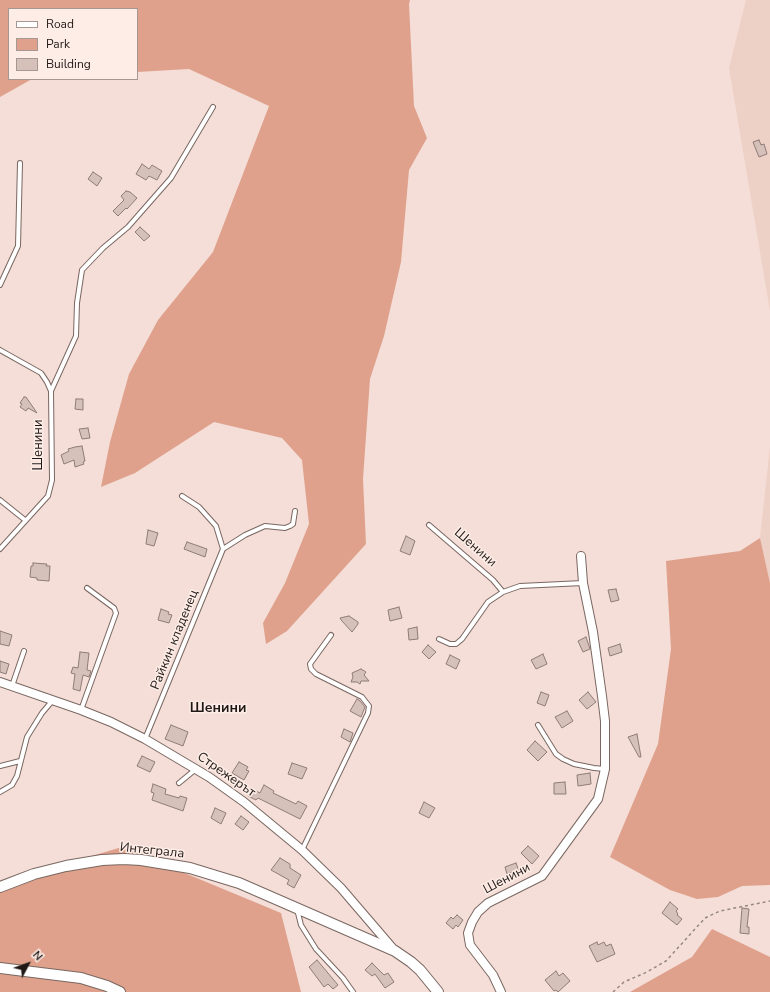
<!DOCTYPE html>
<meta charset="utf-8">
<style>
body{margin:0}
#map{position:relative;width:770px;height:992px;overflow:hidden;background:#f4ded7;font-family:"Nunito Sans",sans-serif}
canvas{display:block}
.legend{position:absolute;left:8px;top:8px;width:130px;height:72px;box-sizing:border-box;background:#feede7;border:1px solid #a59893;margin:0;padding:5px 7px;list-style:none;font-size:12px;color:#1f1815}
.legend li{display:flex;align-items:center;gap:8px;height:20px}
.legend b{width:20px;border:1px solid #a59893}
.north{position:absolute;left:8px;top:944px;width:40px;height:40px;-webkit-text-stroke:3px #feede7;paint-order:stroke;rotate:49deg;font-size:11px;font-weight:700;line-height:16px;text-align:center;color:#1f1815}
.north::after{content:'';display:block;margin:auto;width:14px;height:18px;background:#1f1815;clip-path:polygon(50% 0,100% 100%,50% 72%,0 100%)}
</style>
<div id="map">
<canvas width="770" height="992"></canvas>
<ul class="legend">
<li><b style="height:5px;background:#fff"></b>Road</li>
<li><b style="height:11px;background:#dfa18c"></b>Park</li>
<li><b style="height:11px;background:#d6c1ba"></b>Building</li>
</ul>
<div class="north">N</div>
</div>
<script>
const ctx = document.querySelector('canvas').getContext('2d');
ctx.lineJoin = 'round';
function fillPath(path, color) { ctx.fillStyle = color; ctx.fill(path, 'evenodd'); }
const toPath = rows => new Path2D(rows.map(r => 'M' + r).join(''));
function trace(path, color, width, dash) { ctx.strokeStyle = color; ctx.lineWidth = width; ctx.lineCap = dash ? 'butt' : 'round'; ctx.setLineDash(dash || []); ctx.stroke(path); }
function drawText(font, color, halo, rows, align = 'center') {
  ctx.font = font + ' "Nunito Sans",sans-serif'; ctx.lineWidth = 3; ctx.setLineDash([]); ctx.textBaseline = 'middle'; ctx.strokeStyle = halo; ctx.fillStyle = color; for (const [text, x, y, turn = 0] of rows) {
    ctx.save(); ctx.translate(x, y); ctx.rotate((+turn || 0) * Math.PI / 180); ctx.textAlign = isNaN(turn) ? turn : align; if (halo) ctx.strokeText(text, 0, 0); ctx.fillText(text, 0, 0); ctx.restore();
  }
}
const built = toPath([
 [746,0,770,0,770,311,729,68],
 [770,447,770,583,760,538]
]);
const green = toPath([
 [0,0,410,0,409,4,414,106,427,138,409,170,401,262,384,336,370,379,363,479,366,544,287,631,266,644,263,623,285,583,309,524,302,460,282,438,214,422,135,473,101,487,110,442,129,374,158,320,213,252,269,106,189,69,137,72,137,9,9,9,9,79,37,79,32,79,0,97],
 [760,538,770,583,770,885,742,886,718,897,697,899,670,890,610,857,658,744,671,649,666,561,740,551],
 [122,847,281,913,301,992,0,992,0,883],
 [712,929,770,957,770,992,630,992,692,957]
]);
const building = toPath([
 [759,140,761,145,764,144,767,154,759,157,753,142,759,140],
 [142,164,149,169,152,165,162,171,157,180,149,176,146,180,136,174,142,164],
 [93,172,102,178,97,186,88,179,93,172],
 [126,191,130,192,137,198,127,209,126,208,118,216,113,211,124,200,121,196,126,191],
 [140,227,150,236,144,241,135,232,140,227],
 [24,397,26,397,37,413,28,408,26,411,20,407,22,404,20,403,24,397],
 [76,399,83,399,83,410,75,409,76,399],
 [88,428,90,438,82,439,79,429,88,428],
 [82,446,85,461,83,462,84,464,75,467,74,460,64,464,61,455,69,451,68,449,75,447,82,446],
 [148,530,158,533,154,546,146,544,148,530],
 [406,536,415,541,410,555,400,551,406,536],
 [187,542,207,549,205,557,184,549,187,542],
 [33,563,47,564,46,566,50,566,49,581,37,580,37,578,30,577,31,566,33,566,33,563],
 [616,589,619,600,611,602,608,590,616,589],
 [399,607,402,618,390,621,388,610,399,607],
 [161,609,169,612,168,614,172,615,169,623,158,620,161,609],
 [349,616,358,622,358,624,352,632,342,621,340,618,349,616],
 [417,627,418,639,409,640,408,629,417,627],
 [0,631,12,635,9,646,0,644,0,631],
 [586,637,590,649,583,652,578,641,586,637],
 [620,644,622,652,610,656,608,648,620,644],
 [428,645,436,652,429,659,422,652,428,645],
 [80,652,89,653,87,670,91,671,89,677,83,675,80,691,73,689,75,674,71,673,73,667,78,668,80,652],
 [543,654,547,664,536,669,531,660,543,654],
 [450,655,460,660,456,669,446,664,450,655],
 [0,661,9,664,6,674,0,672,0,661],
 [361,669,366,672,364,675,369,681,361,681,360,684,357,682,351,682,353,677,352,673,361,669],
 [541,692,549,695,545,706,537,703,541,692],
 [588,692,596,702,587,709,579,700,588,692],
 [357,699,360,701,365,707,361,717,350,711,357,699],
 [567,711,573,721,562,728,555,717,567,711],
 [171,725,188,732,183,746,165,739,171,725],
 [344,729,353,733,350,742,341,737,344,729],
 [637,734,641,757,639,757,628,737,637,734],
 [535,741,547,752,538,761,527,750,535,741],
 [142,756,155,762,150,772,137,766,142,756],
 [239,762,248,767,246,770,249,771,244,780,232,773,239,762],
 [292,763,307,768,302,779,288,774,292,763],
 [590,773,591,784,578,786,577,775,590,773],
 [565,782,566,794,554,794,554,783,565,782],
 [153,784,166,789,165,794,179,798,180,796,187,798,183,811,152,800,154,793,151,792,153,784],
 [264,785,274,791,273,793,296,804,298,801,307,806,300,819,258,798,256,800,248,796,252,789,260,793,264,785],
 [424,802,435,808,429,818,419,813,424,802],
 [215,808,226,813,221,824,211,818,215,808],
 [241,816,249,822,243,830,235,824,241,816],
 [528,846,539,856,532,864,521,853,528,846],
 [280,858,290,864,290,868,301,875,294,888,287,884,289,880,271,870,280,858],
 [516,863,520,874,513,876,512,872,507,874,505,867,516,863],
 [670,902,678,909,676,911,678,914,677,915,682,919,677,925,662,913,670,902],
 [742,908,749,909,747,927,749,927,749,934,740,933,742,908],
 [457,915,463,920,458,927,456,925,453,929,446,923,451,917,453,919,457,915],
 [597,942,598,945,604,942,606,946,611,944,615,954,597,962,589,946,597,942],
 [317,960,338,985,333,989,328,984,324,987,309,967,317,960],
 [372,963,384,975,388,973,394,982,385,988,375,974,372,976,365,970,372,963],
 [556,971,559,976,563,973,570,981,558,992,556,990,554,991,545,980,556,971]
]);
const path = toPath([
 [613,992,624,982,647,972,666,961,705,918,720,911,770,901]
]);
const service = toPath([
 [0,285,18,246,20,163],
 [0,350,41,373,47,382,51,391,52,480,48,496,0,549],
 [51,391,76,336,77,303,82,270,103,248,128,227,171,178,213,107],
 [182,496,199,507,216,526,223,549],
 [0,500,25,520],
 [429,525,493,580,503,592],
 [223,549,245,535,265,526,285,528,290,526,293,524,295,511],
 [439,639,450,644,456,644,462,639,488,602,503,592,520,586,583,583],
 [12,686,24,651],
 [81,710,116,613,114,608,87,588],
 [538,725,556,754,563,759,574,764,594,768,605,769],
 [145,739,223,549],
 [0,766,20,761],
 [179,783,196,769],
 [0,792,12,785,17,776,27,737,42,713,53,700],
 [302,850,368,713,369,706,362,697,316,674,311,669,310,664,331,635],
 [297,909,301,925,316,949,343,978,353,992]
]);
const minor = toPath([
 [0,682,81,710,111,722,145,739,209,777,244,802,302,850,341,888,395,951],
 [501,992,493,975,470,945,468,933,472,922,478,912,488,903,542,876,598,799,605,769,605,721,602,696,593,632,583,583,581,556]
]);
const tertiary = toPath([
 [0,887,34,874,66,866,102,860,124,859,141,860,190,868,239,883,395,951,411,962,420,970,438,992],
 [0,968,81,978,107,986,120,992]
]);
const streetNames = [
 ["Шенини",39,445,-90],
 ["Шенини",475,548,41],
 ["Райкин кладенец",175,640,-68],
 ["Стрежерът",226,775,35],
 ["Интеграла",152,851,6],
 ["Шенини",507,879,-28]
];
const neighbourhoodNames = [
 ["Шенини",218,709]
];
fillPath(built, '#edd0c6');
fillPath(green, '#dfa18c');
fillPath(building, '#d6c1ba');
trace(building, '#8f7c76', 1);
trace(service, '#796761', 6);
trace(minor, '#796761', 10);
trace(tertiary, '#796761', 12);
trace(path, '#968781', 1.5, [3, 3]);
trace(service, '#fff', 4);
trace(minor, '#fff', 8);
trace(tertiary, '#fff', 10);
drawText('13px', '#1f1815', '#feede7', streetNames);
drawText('bold 14px', '#1f1815', '#feede7', neighbourhoodNames);
</script>
